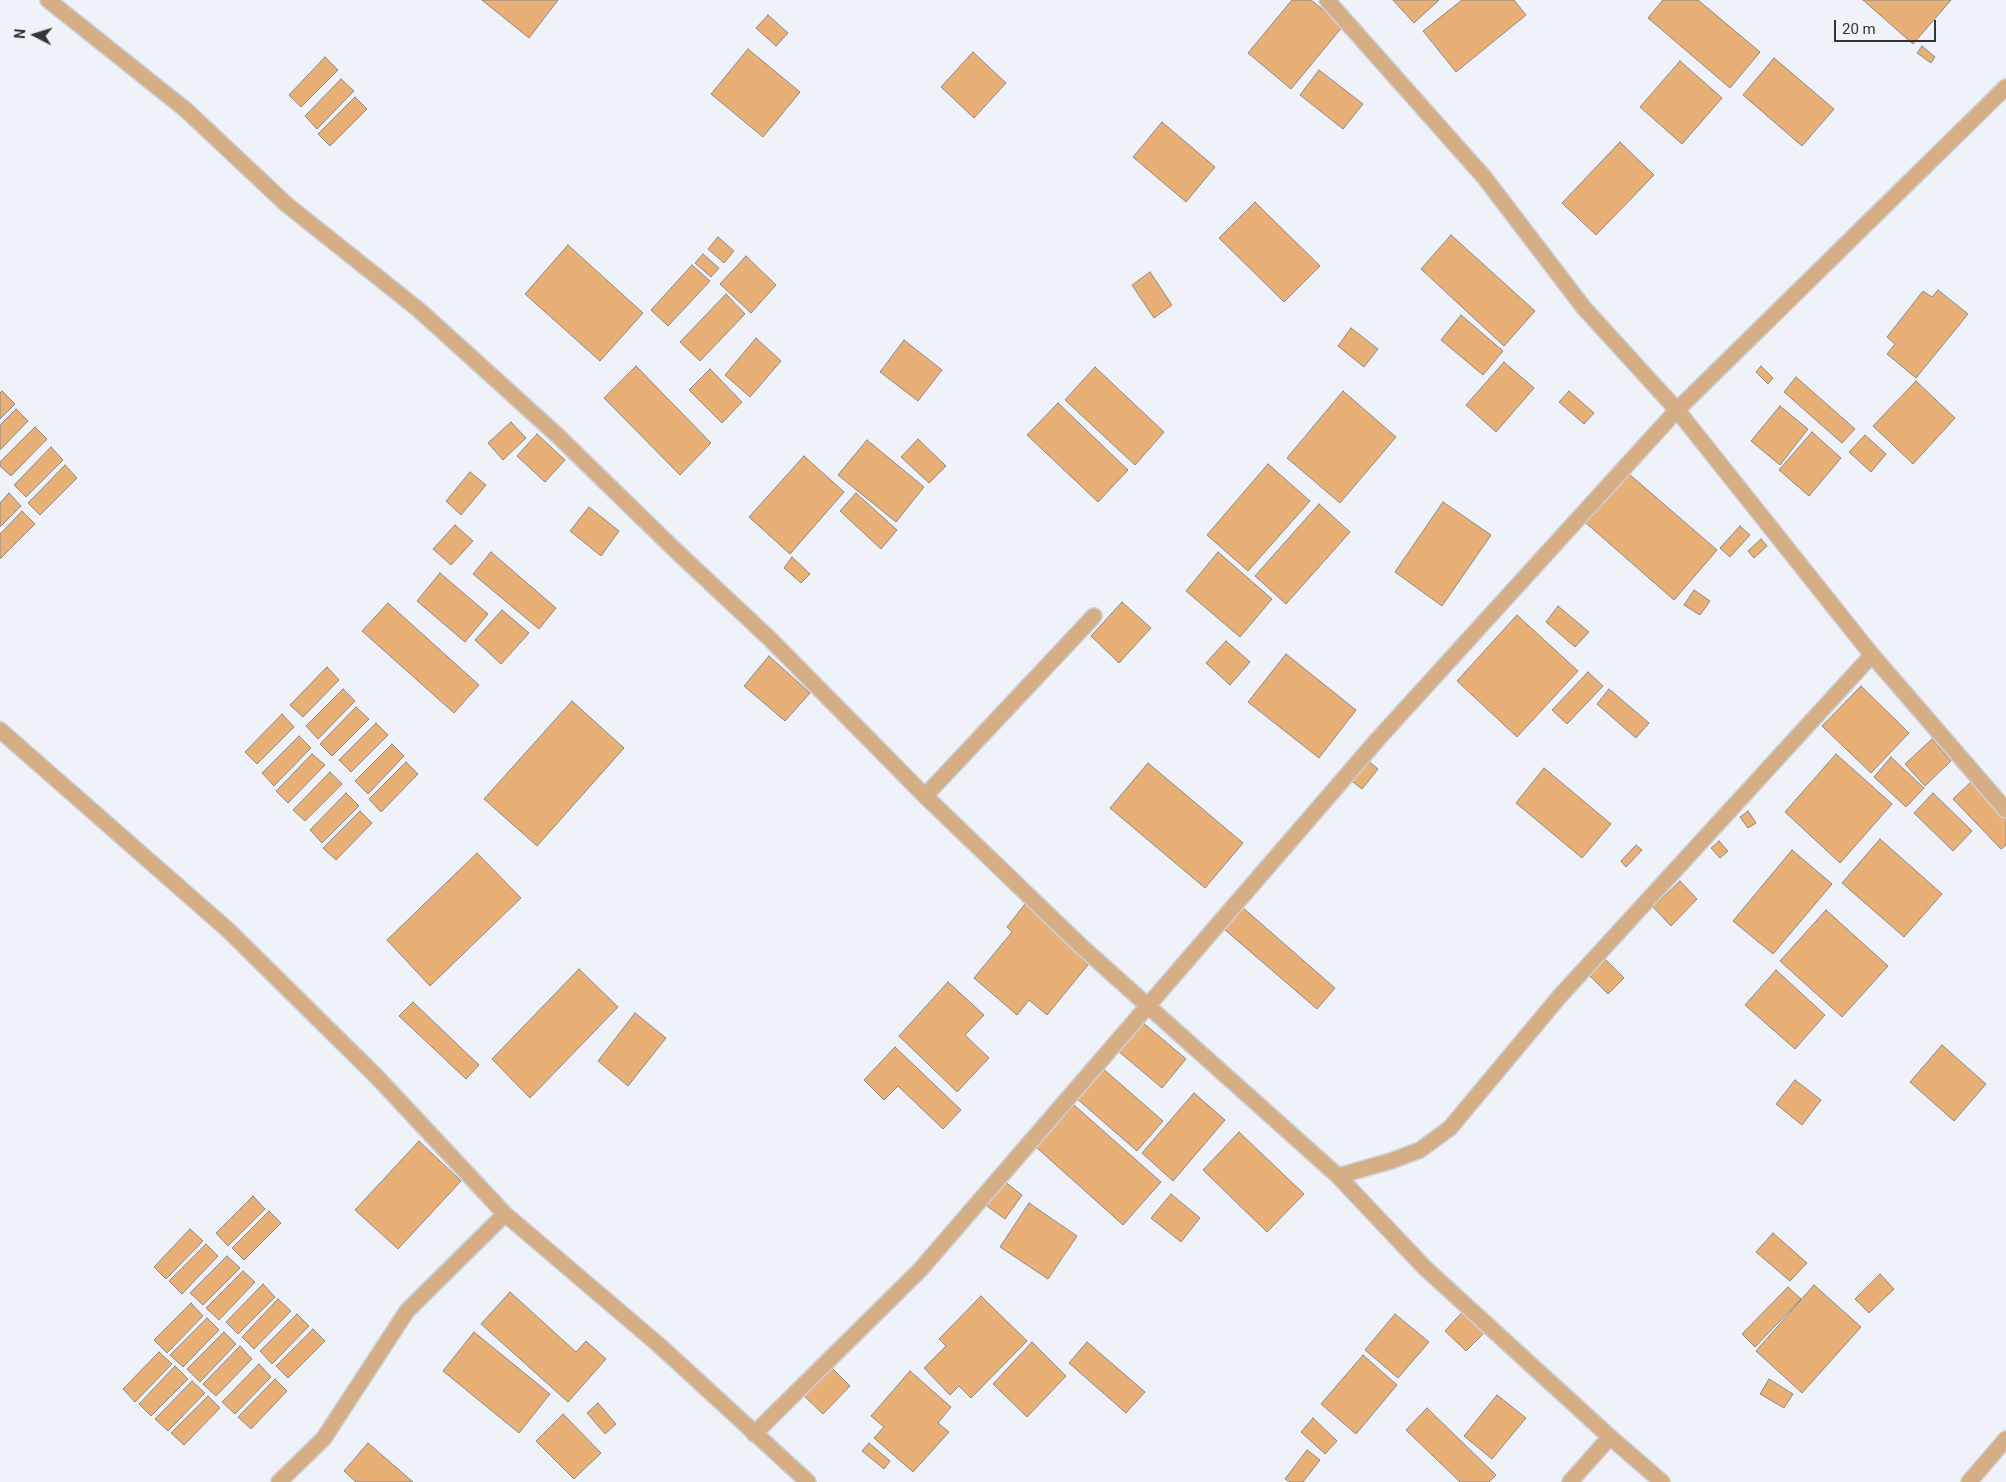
<!DOCTYPE html>
<style>
body{margin:0}
#map{position:relative;width:2006px;height:1482px;overflow:hidden;background:#eff2f8;font-family:Roboto,sans-serif}
canvas{display:block}
.north{position:absolute;left:10px;top:10px;width:50px;height:50px;-webkit-text-stroke:4px #eff2f8;paint-order:stroke;rotate:275deg;font-size:14px;font-weight:700;line-height:20px;text-align:center;color:#333537}
.north::after{content:'';display:block;margin:auto;width:18px;height:22px;background:#333537;clip-path:polygon(50% 0,100% 100%,50% 72%,0 100%)}
.scale{position:absolute;left:1834px;top:20px;width:102px;height:22px;box-sizing:border-box;border:2px solid #333537;border-top:0;padding-left:6px;font-size:15px;line-height:18px;white-space:nowrap;color:#333537;-webkit-text-stroke:4px #eff2f8;paint-order:stroke}
</style>
<div id="map">
<canvas width="2006" height="1482"></canvas>
<div class="north">N</div>
<div class="scale">20 m</div>
</div>
<script>
const ctx = document.querySelector('canvas').getContext('2d');
ctx.lineJoin = 'round';
function fillPath(path, color) { ctx.fillStyle = color; ctx.fill(path, 'evenodd'); }
const toPath = rows => new Path2D(rows.map(r => 'M' + r).join(''));
function trace(path, color, width, dash) { ctx.strokeStyle = color; ctx.lineWidth = width; ctx.lineCap = dash ? 'butt' : 'round'; ctx.setLineDash(dash || []); ctx.stroke(path); }
const building = toPath([
 [482,0,558,0,529,38,482,0],
 [1292,0,1311,0,1343,26,1291,89,1248,53,1292,0],
 [1393,0,1439,0,1414,23,1393,0],
 [1462,0,1514,0,1526,15,1456,72,1423,31,1462,0],
 [1663,0,1698,0,1760,52,1730,88,1648,18,1663,0],
 [1863,0,1951,0,1913,44,1863,0],
 [768,15,788,33,776,46,756,28,768,15],
 [1922,46,1935,57,1931,63,1917,53,1922,46],
 [748,49,800,92,763,137,711,94,748,49],
 [973,52,1006,83,974,118,941,87,973,52],
 [325,57,338,70,301,107,289,95,325,57],
 [1774,58,1834,109,1802,146,1743,95,1774,58],
 [1680,61,1722,98,1682,144,1640,107,1680,61],
 [1319,70,1363,104,1343,129,1300,95,1319,70],
 [341,79,354,91,317,129,305,116,341,79],
 [355,97,367,109,330,146,318,134,355,97],
 [1162,122,1215,167,1186,202,1133,157,1162,122],
 [1620,142,1654,175,1596,235,1562,203,1620,142],
 [1255,202,1320,266,1284,302,1219,238,1255,202],
 [1451,235,1535,311,1504,346,1421,269,1451,235],
 [718,237,734,251,724,263,708,249,718,237],
 [568,245,643,313,600,361,525,294,568,245],
 [703,254,719,268,711,277,695,263,703,254],
 [746,256,776,285,751,313,720,284,746,256],
 [692,265,710,281,668,326,651,310,692,265],
 [1150,272,1172,305,1154,318,1132,285,1150,272],
 [1938,290,1968,314,1916,378,1887,354,1895,344,1887,337,1923,291,1932,297,1938,290],
 [726,294,745,314,700,361,680,342,726,294],
 [1461,315,1503,351,1483,375,1441,340,1461,315],
 [1351,328,1378,349,1364,367,1338,346,1351,328],
 [756,338,781,361,750,397,725,375,756,338],
 [904,340,942,370,918,401,880,372,904,340],
 [1504,362,1534,388,1496,432,1466,405,1504,362],
 [636,366,711,443,680,475,604,398,636,366],
 [1761,366,1773,378,1768,384,1756,372,1761,366],
 [1095,367,1164,432,1135,465,1065,400,1095,367],
 [710,369,742,402,722,423,689,390,710,369],
 [1796,377,1855,429,1842,443,1784,392,1796,377],
 [1916,381,1955,418,1913,464,1873,426,1916,381],
 [2,391,15,404,0,419,0,393,2,391],
 [1343,391,1396,437,1340,503,1287,458,1343,391],
 [1569,391,1594,413,1584,424,1559,402,1569,391],
 [1058,403,1128,470,1098,502,1027,435,1058,403],
 [1780,406,1808,429,1780,465,1751,441,1780,406],
 [16,409,28,421,0,450,0,425,16,409],
 [511,422,526,438,503,460,488,443,511,422],
 [35,427,47,439,11,476,0,466,0,462,35,427],
 [1812,432,1841,458,1809,496,1779,470,1812,432],
 [537,434,565,460,545,482,517,456,537,434],
 [1865,435,1886,454,1871,472,1849,452,1865,435],
 [918,439,946,466,929,483,901,457,918,439],
 [867,440,924,487,896,522,838,475,867,440],
 [51,447,63,460,26,497,14,485,51,447],
 [804,456,844,492,790,554,749,517,804,456],
 [1268,464,1310,501,1248,571,1207,535,1268,464],
 [65,465,77,478,40,515,28,503,65,465],
 [470,472,486,485,461,515,446,501,470,472],
 [1629,474,1717,550,1674,600,1586,523,1629,474],
 [9,493,21,506,0,527,0,503,9,493],
 [856,493,897,530,881,549,840,511,856,493],
 [1443,502,1491,535,1442,606,1395,572,1443,502],
 [1319,504,1350,532,1286,604,1255,576,1319,504],
 [589,507,619,531,601,556,570,531,589,507],
 [22,511,35,524,0,559,0,534,22,511],
 [455,525,473,541,451,565,433,549,455,525],
 [1740,526,1750,535,1730,557,1720,548,1740,526],
 [1761,539,1767,546,1754,558,1748,551,1761,539],
 [491,552,556,608,539,629,473,574,491,552],
 [1218,552,1272,599,1240,637,1186,591,1218,552],
 [792,557,810,574,801,583,784,568,792,557],
 [440,573,488,614,465,642,417,601,440,573],
 [1694,590,1710,601,1700,615,1684,605,1694,590],
 [1122,602,1151,628,1119,663,1091,636,1122,602],
 [388,603,479,685,454,713,362,631,388,603],
 [1558,606,1589,632,1575,647,1546,622,1558,606],
 [502,610,529,633,501,664,475,640,502,610],
 [1517,615,1578,671,1517,737,1457,681,1517,615],
 [1226,641,1250,662,1230,685,1206,663,1226,641],
 [1286,654,1356,710,1319,758,1248,702,1286,654],
 [769,656,810,693,785,721,744,686,769,656],
 [327,667,339,680,303,717,290,705,327,667],
 [1588,672,1603,686,1567,724,1552,710,1588,672],
 [1861,686,1909,733,1871,773,1822,726,1861,686],
 [343,689,355,701,318,739,306,726,343,689],
 [1609,689,1649,723,1636,738,1597,704,1609,689],
 [572,701,624,748,537,846,484,799,572,701],
 [356,707,369,719,332,756,320,744,356,707],
 [282,714,294,727,257,764,245,752,282,714],
 [376,723,388,735,351,772,339,760,376,723],
 [299,736,311,748,274,786,262,773,299,736],
 [1932,739,1951,761,1925,786,1905,764,1932,739],
 [392,744,404,756,368,794,355,781,392,744],
 [312,754,325,765,288,803,276,791,312,754],
 [1836,754,1892,804,1840,863,1785,812,1836,754],
 [1891,757,1924,788,1906,807,1874,777,1891,757],
 [1366,759,1378,769,1362,789,1349,779,1366,759],
 [406,762,418,774,381,812,369,799,406,762],
 [1148,763,1243,843,1205,888,1110,808,1148,763],
 [1544,768,1611,824,1582,858,1516,803,1544,768],
 [330,772,342,784,305,821,293,810,330,772],
 [1973,780,2006,814,2006,845,2001,849,1953,799,1973,780],
 [346,793,359,806,322,843,310,830,346,793],
 [1933,793,1972,831,1953,851,1914,813,1933,793],
 [360,811,372,823,336,860,323,848,360,811],
 [1748,811,1756,823,1748,828,1740,817,1748,811],
 [1880,839,1942,894,1904,937,1842,883,1880,839],
 [1719,841,1728,851,1720,858,1711,848,1719,841],
 [1636,845,1642,850,1626,867,1621,861,1636,845],
 [1792,850,1832,884,1773,954,1733,921,1792,850],
 [477,853,521,898,430,986,387,940,477,853],
 [1680,881,1697,899,1671,926,1653,907,1680,881],
 [1025,904,1092,960,1047,1015,1029,1000,1017,1015,974,978,1012,932,1007,927,1025,904],
 [1242,907,1335,988,1317,1009,1224,929,1242,907],
 [1826,910,1888,966,1842,1017,1780,961,1826,910],
 [1604,958,1624,978,1608,994,1588,974,1604,958],
 [579,969,618,1007,530,1098,492,1059,579,969],
 [1776,970,1825,1015,1795,1049,1745,1005,1776,970],
 [948,982,984,1015,965,1035,989,1058,957,1092,899,1036,948,982],
 [413,1002,479,1065,466,1079,399,1016,413,1002],
 [635,1013,666,1038,628,1086,598,1061,635,1013],
 [1141,1021,1186,1059,1162,1088,1117,1050,1141,1021],
 [1942,1045,1986,1084,1954,1121,1910,1082,1942,1045],
 [895,1047,961,1110,943,1129,898,1086,884,1100,864,1080,895,1047],
 [1101,1067,1163,1121,1137,1151,1075,1097,1101,1067],
 [1795,1080,1821,1100,1802,1125,1776,1104,1795,1080],
 [1194,1093,1225,1120,1173,1181,1142,1153,1194,1093],
 [1074,1105,1161,1182,1123,1225,1036,1147,1074,1105],
 [1239,1132,1304,1194,1267,1232,1203,1170,1239,1132],
 [419,1141,461,1181,398,1249,355,1210,419,1141],
 [1004,1181,1022,1195,1005,1219,987,1206,1004,1181],
 [1171,1194,1200,1218,1181,1242,1151,1218,1171,1194],
 [253,1196,265,1209,228,1246,216,1233,253,1196],
 [1029,1203,1077,1236,1048,1279,1000,1247,1029,1203],
 [269,1211,281,1223,244,1260,232,1248,269,1211],
 [190,1229,203,1241,166,1279,154,1267,190,1229],
 [1773,1233,1807,1263,1790,1281,1756,1252,1773,1233],
 [206,1244,218,1256,182,1294,169,1281,206,1244],
 [227,1256,240,1268,203,1305,190,1293,227,1256],
 [243,1271,255,1282,219,1320,206,1308,243,1271],
 [1880,1274,1894,1289,1869,1313,1855,1299,1880,1274],
 [263,1284,275,1297,238,1334,226,1322,263,1284],
 [1814,1285,1861,1327,1802,1393,1756,1351,1814,1285],
 [1788,1287,1801,1299,1755,1347,1742,1334,1788,1287],
 [510,1292,576,1352,586,1341,606,1359,568,1402,481,1324,510,1292],
 [981,1296,1027,1341,971,1398,959,1386,950,1395,924,1368,946,1346,939,1339,981,1296],
 [278,1299,291,1311,254,1349,242,1337,278,1299],
 [191,1303,203,1316,167,1353,154,1340,191,1303],
 [1466,1308,1488,1329,1466,1351,1445,1331,1466,1308],
 [297,1314,309,1326,272,1364,260,1351,297,1314],
 [1395,1314,1429,1342,1398,1378,1365,1350,1395,1314],
 [207,1318,219,1330,183,1367,170,1355,207,1318],
 [313,1329,325,1341,288,1378,276,1366,313,1329],
 [224,1332,236,1344,200,1382,187,1369,224,1332],
 [474,1332,550,1394,519,1433,443,1371,474,1332],
 [1032,1342,1066,1376,1027,1417,993,1384,1032,1342],
 [1087,1342,1145,1392,1126,1413,1069,1363,1087,1342],
 [240,1346,252,1359,216,1396,203,1384,240,1346],
 [159,1352,172,1364,135,1402,123,1389,159,1352],
 [1363,1355,1397,1385,1356,1434,1321,1404,1363,1355],
 [259,1364,271,1377,235,1414,222,1402,259,1364],
 [829,1365,850,1386,823,1414,802,1394,829,1365],
 [175,1366,188,1379,151,1416,139,1404,175,1366],
 [910,1371,951,1407,938,1423,949,1432,913,1472,874,1438,884,1427,871,1416,910,1371],
 [275,1379,287,1391,251,1429,238,1417,275,1379],
 [1769,1379,1793,1394,1784,1408,1760,1394,1769,1379],
 [192,1381,205,1393,168,1431,155,1419,192,1381],
 [1497,1395,1526,1418,1492,1459,1464,1436,1497,1395],
 [208,1396,220,1408,184,1445,171,1433,208,1396],
 [598,1403,616,1424,605,1434,587,1413,598,1403],
 [1427,1408,1496,1475,1489,1482,1460,1482,1406,1430,1427,1408],
 [563,1414,601,1453,574,1479,536,1441,563,1414],
 [1313,1418,1337,1441,1325,1454,1301,1432,1313,1418],
 [368,1443,413,1482,356,1482,344,1471,368,1443],
 [869,1443,890,1461,884,1469,862,1451,869,1443],
 [1307,1450,1320,1460,1303,1482,1290,1482,1285,1479,1307,1450]
]);
const minor = toPath([
 [48,0,186,110,286,204,419,310,557,435,673,548,770,639,925,796,1081,946,1338,1176,1425,1268,1610,1437,1662,1482],
 [1327,0,1484,177,1584,308,1677,410,1872,655,2006,810],
 [0,730,228,930,377,1077,505,1214,660,1346,808,1482],
 [925,796,1094,616],
 [1338,1176,1391,1161,1420,1150,1450,1128,1560,996,1872,655],
 [754,1434,920,1270,1378,739,1677,410,2006,87],
 [279,1482,324,1438,407,1311,505,1214],
 [1570,1482,1610,1437],
 [1969,1482,2006,1439]
]);
fillPath(building, '#e8af77');
trace(building, '#8e8985', 1);
trace(minor, '#cdd0d5', 18);
trace(minor, '#d6ae86', 15);
</script>
